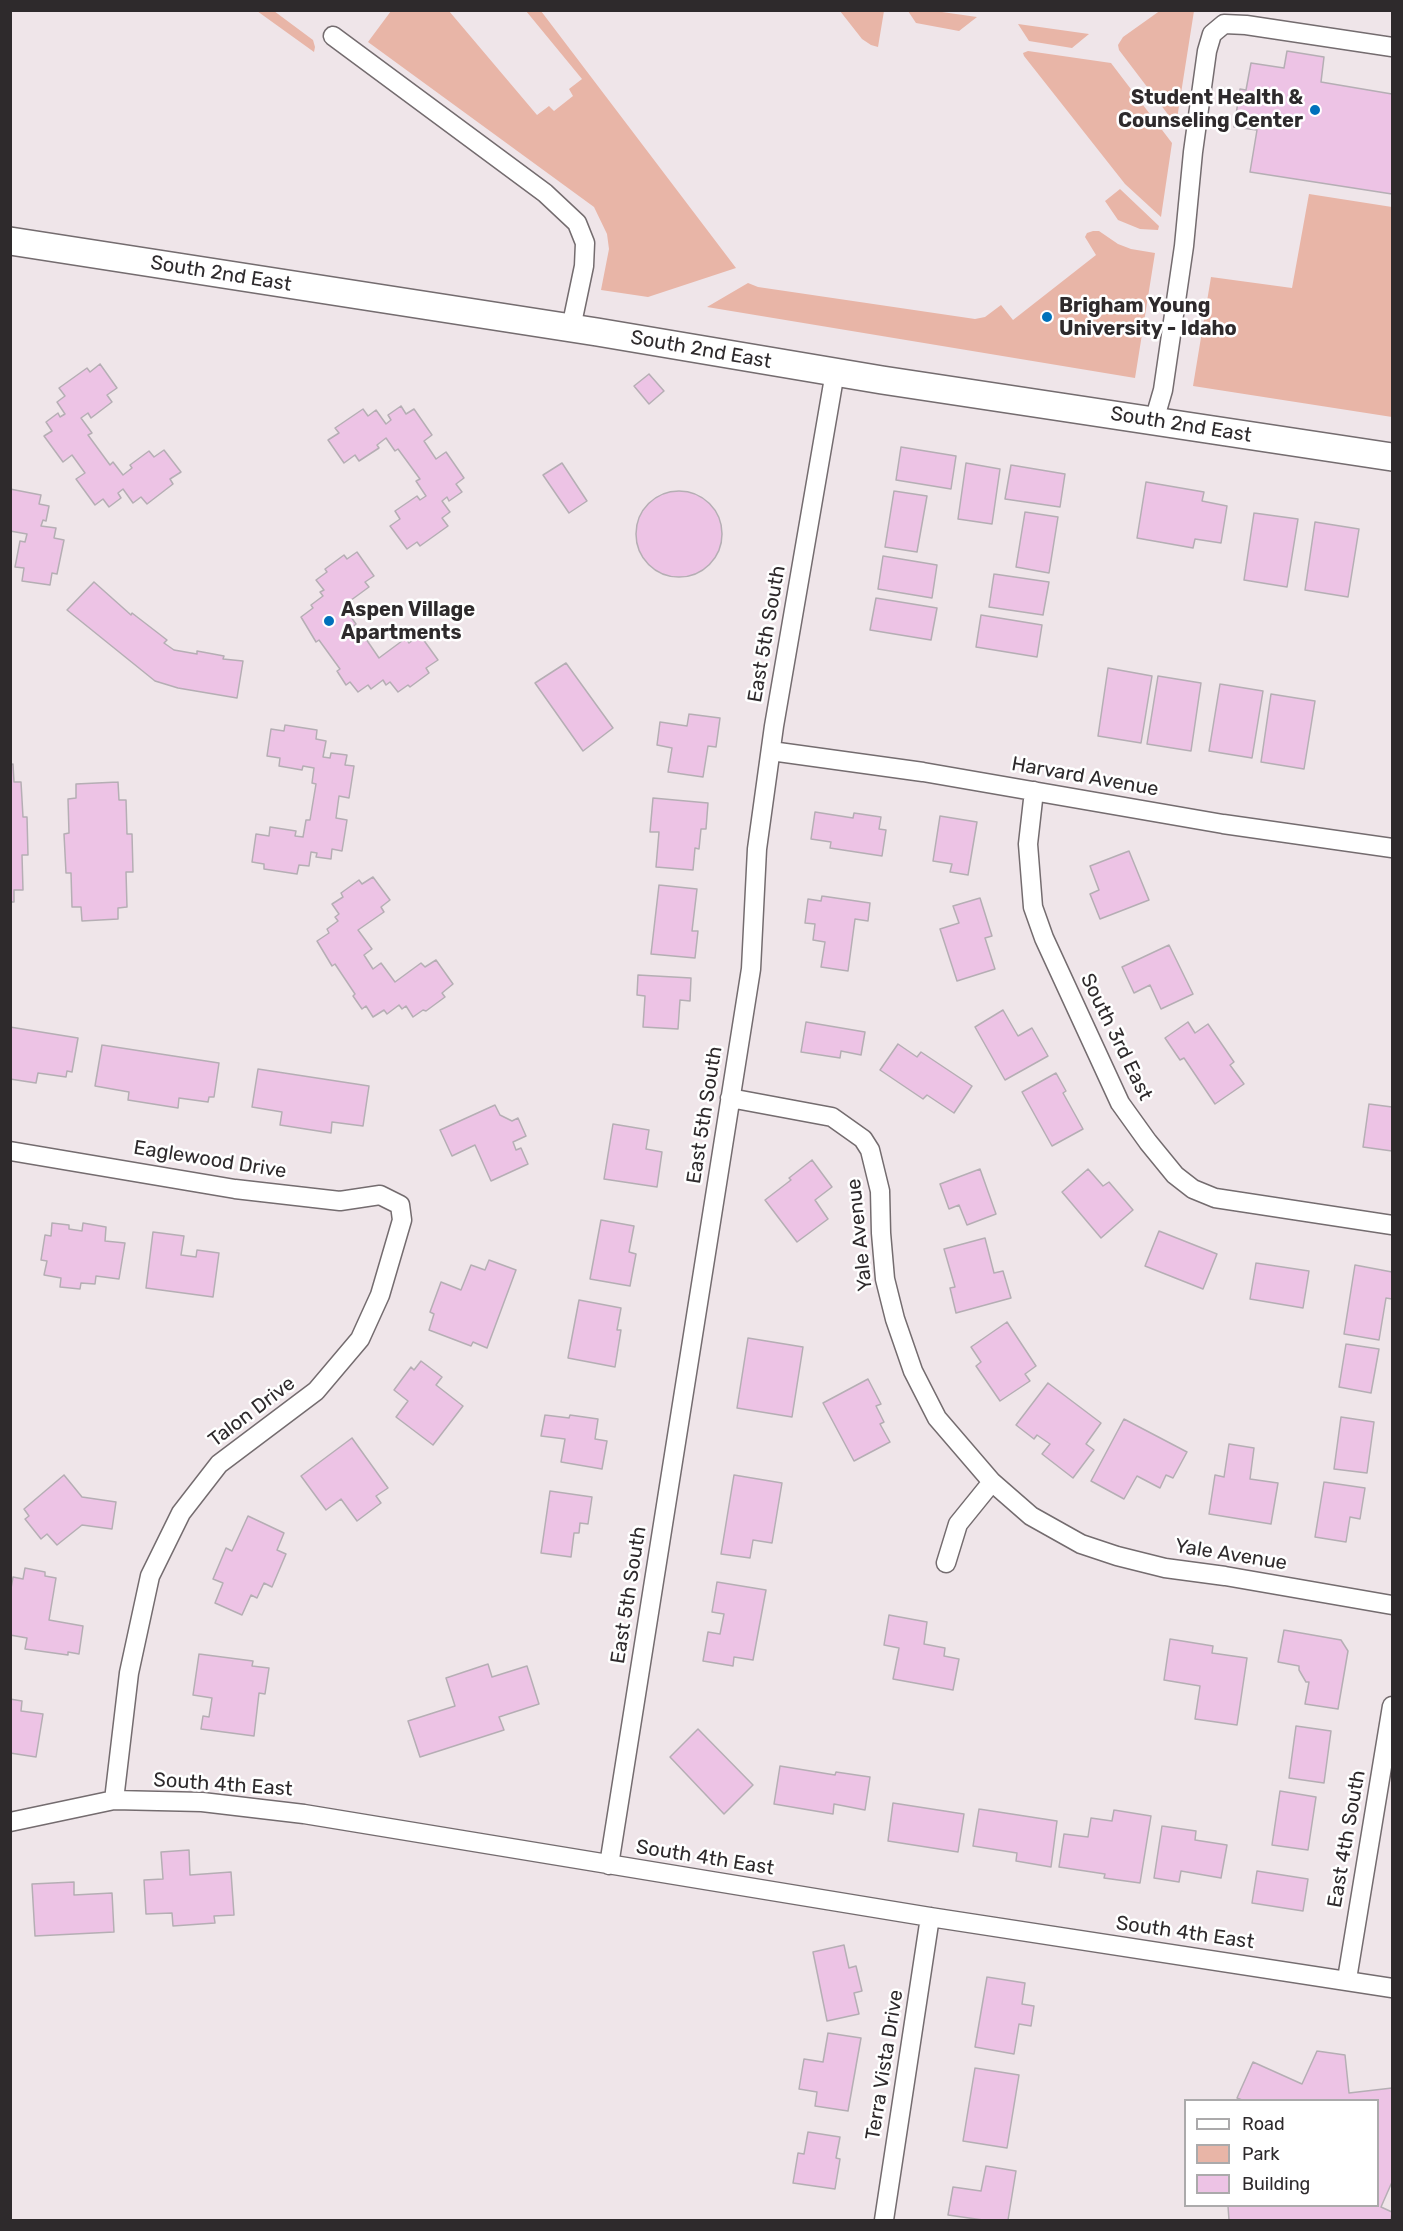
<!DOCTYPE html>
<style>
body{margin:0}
#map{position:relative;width:1403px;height:2231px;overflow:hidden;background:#efe5e9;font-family:Rubik,sans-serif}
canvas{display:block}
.frame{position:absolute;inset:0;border:12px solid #2e2a2c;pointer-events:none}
.legend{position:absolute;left:1184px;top:2099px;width:195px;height:108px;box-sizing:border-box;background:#fff;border:2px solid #abaaab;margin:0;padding:8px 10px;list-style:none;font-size:18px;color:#2e2a2c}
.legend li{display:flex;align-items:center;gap:12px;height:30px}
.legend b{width:30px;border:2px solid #abaaab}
</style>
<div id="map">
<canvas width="1403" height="2231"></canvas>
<div class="frame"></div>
<ul class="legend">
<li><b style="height:8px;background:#fff"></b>Road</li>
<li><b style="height:16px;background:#e8b5a7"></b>Park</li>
<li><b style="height:16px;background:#edc3e5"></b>Building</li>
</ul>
</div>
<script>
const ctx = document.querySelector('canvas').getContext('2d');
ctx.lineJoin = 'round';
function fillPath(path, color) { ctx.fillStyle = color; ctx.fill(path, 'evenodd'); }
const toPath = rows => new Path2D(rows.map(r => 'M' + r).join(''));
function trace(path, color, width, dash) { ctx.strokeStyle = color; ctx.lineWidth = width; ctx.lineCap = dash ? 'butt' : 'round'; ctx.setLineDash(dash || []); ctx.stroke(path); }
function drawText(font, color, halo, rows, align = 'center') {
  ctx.font = font + ' Rubik,sans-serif'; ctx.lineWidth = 5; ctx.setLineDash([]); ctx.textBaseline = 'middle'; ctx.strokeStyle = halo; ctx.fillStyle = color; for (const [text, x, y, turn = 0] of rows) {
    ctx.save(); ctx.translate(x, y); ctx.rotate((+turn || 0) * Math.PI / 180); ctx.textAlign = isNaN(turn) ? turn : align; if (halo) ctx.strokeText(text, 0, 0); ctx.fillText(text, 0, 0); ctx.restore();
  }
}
const green = toPath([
 [1161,10,1194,11,1176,125,1119,50,1118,45,1123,37],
 [257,11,274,11,313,40,315,47,314,52],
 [391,11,449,11,537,115,549,106,554,111,573,96,569,89,582,79,526,11,541,11,736,268,648,297,601,290,609,249,607,234,594,207,368,42],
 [840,11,884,11,878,47,871,45,862,39],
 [908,11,935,11,977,17,959,31,916,23],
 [1018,24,1089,34,1072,48,1029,41],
 [1028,51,1111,63,1172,143,1161,217,1125,184,1024,56,1023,53],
 [1120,189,1159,226,1158,230,1140,229,1118,220,1105,201],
 [1309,194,1392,207,1392,417,1193,386,1211,277,1292,288],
 [1093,231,1099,231,1118,244,1131,249,1155,253,1135,378,707,307,748,283,758,287,975,319,985,317,1001,305,1013,320,1096,255,1085,237,1087,233]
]);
const building = toPath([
 [1287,51,1324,57,1321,82,1392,94,1392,194,1250,172,1257,130,1234,127,1240,89,1246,90,1251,63,1284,68,1287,51],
 [100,364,117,388,107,395,112,402,91,418,88,413,81,418,92,433,88,435,110,465,113,462,123,475,132,468,130,465,149,451,154,457,164,450,181,472,170,479,173,484,147,504,141,497,133,503,123,489,118,493,121,498,109,507,103,499,95,505,76,479,85,473,72,455,63,462,44,436,52,431,46,422,58,413,60,417,65,414,57,402,65,396,59,388,87,368,90,372,100,364],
 [649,374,664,391,649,404,634,386,649,374],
 [401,406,406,414,414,409,432,435,424,441,436,459,446,452,464,478,456,484,462,492,449,501,447,497,442,501,450,512,442,518,448,526,420,546,417,542,407,549,390,526,400,519,395,511,417,496,420,500,426,496,416,481,420,479,398,449,395,451,386,438,377,445,379,448,359,461,355,455,344,463,328,440,339,433,335,428,363,409,368,416,376,410,386,424,391,420,388,415,401,406],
 [901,447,956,456,951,489,896,480,901,447],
 [562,463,587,501,569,513,543,475,562,463],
 [966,463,1000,469,992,524,958,519,966,463],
 [1011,465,1065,474,1060,507,1005,499,1011,465],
 [1146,482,1204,492,1202,501,1227,506,1221,543,1195,539,1193,548,1137,538,1146,482],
 [10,489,41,495,39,504,49,506,46,521,43,520,41,526,56,528,54,538,64,540,57,574,52,573,50,585,22,581,24,568,15,567,20,541,25,542,27,534,10,531,10,489],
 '636 534a43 43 0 1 1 86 0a43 43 0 1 1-86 0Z',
 [894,491,927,496,917,552,885,547,894,491],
 [1025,512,1058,517,1049,573,1016,567,1025,512],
 [1254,513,1298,519,1287,587,1244,580,1254,513],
 [1315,522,1359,529,1348,597,1305,590,1315,522],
 [357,552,374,576,365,582,369,587,343,606,356,624,348,631,358,644,366,639,379,658,406,638,409,643,420,635,438,660,426,668,429,673,410,687,408,685,398,692,390,682,386,685,383,680,371,689,368,685,358,692,350,682,346,685,337,671,340,669,319,640,316,642,301,617,313,608,311,605,323,596,320,592,324,590,316,580,327,572,325,569,344,555,347,559,357,552],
 [883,556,937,565,932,598,878,589,883,556],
 [994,574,1049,582,1043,615,989,607,994,574],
 [94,582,131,615,132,613,167,640,164,643,174,650,197,654,197,651,224,656,223,659,243,661,237,698,178,688,155,681,67,610,94,582],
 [876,598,937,608,931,640,870,630,876,598],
 [981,615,1042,625,1037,657,976,647,981,615],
 [566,663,613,728,583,751,535,683,566,663],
 [1108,668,1152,676,1141,743,1098,736,1108,668],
 [1158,676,1201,683,1191,751,1147,744,1158,676],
 [1220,684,1263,691,1252,758,1209,751,1220,684],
 [1271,694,1315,701,1304,769,1261,762,1271,694],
 [689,714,720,718,716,747,708,746,703,777,668,772,672,748,657,745,660,722,687,726,689,714],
 [285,725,317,730,316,739,326,741,323,757,330,758,331,753,347,755,345,765,354,766,349,798,339,796,336,818,347,820,342,851,332,849,331,859,316,857,317,853,311,852,309,866,299,865,297,874,264,869,264,864,252,862,256,834,269,836,270,827,296,831,295,836,303,837,306,820,310,820,316,784,312,783,314,768,303,766,302,770,279,766,280,758,267,756,271,729,284,731,285,725],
 [13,764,14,782,21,782,23,817,27,817,28,855,22,855,23,890,14,890,14,902,10,902,10,765,13,764],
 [118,782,119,800,126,800,127,834,132,834,133,872,126,872,127,907,118,908,118,919,82,921,81,907,72,907,71,873,66,873,64,834,69,833,68,799,76,798,76,784,118,782],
 [653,798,708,803,706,829,701,829,699,849,695,848,693,870,656,867,659,832,650,832,653,798],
 [815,812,853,818,854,813,881,817,879,829,886,830,882,856,830,848,831,842,811,839,815,812],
 [940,816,977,822,968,875,950,872,952,864,933,861,940,816],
 [1129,851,1149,900,1100,919,1090,894,1099,890,1090,866,1129,851],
 [373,877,390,900,381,907,384,912,358,930,372,949,364,955,373,969,381,963,395,982,421,963,425,967,436,960,453,984,442,993,445,997,426,1011,423,1010,413,1017,406,1006,402,1009,399,1005,387,1014,384,1010,373,1017,366,1006,362,1009,353,996,355,994,335,964,332,966,317,941,329,933,327,929,338,921,335,917,339,914,332,904,343,897,341,893,359,880,362,884,373,877],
 [659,885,697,889,692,931,698,931,695,958,651,954,659,885],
 [822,896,870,903,868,921,855,919,848,971,821,967,825,942,813,940,815,924,805,923,808,899,821,901,822,896],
 [980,898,992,936,985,938,995,969,957,981,940,929,959,923,953,906,980,898],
 [1169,945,1193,994,1161,1009,1150,985,1134,993,1122,967,1169,945],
 [638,975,691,978,690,1001,680,1000,678,1029,643,1027,645,996,637,995,638,975],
 [1003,1010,1018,1036,1032,1028,1048,1056,1005,1080,975,1027,1003,1010],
 [806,1022,865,1032,861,1055,841,1051,840,1058,801,1052,806,1022],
 [1188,1022,1195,1033,1208,1024,1234,1062,1230,1065,1244,1084,1215,1104,1184,1058,1180,1060,1165,1038,1188,1022],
 [10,1027,78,1038,72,1072,67,1071,66,1077,38,1073,36,1083,10,1079,10,1027],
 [898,1044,917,1057,921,1052,972,1086,954,1113,927,1095,923,1099,880,1070,898,1044],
 [102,1045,219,1063,214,1097,209,1097,208,1102,179,1098,178,1108,128,1100,129,1092,95,1086,102,1045],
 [258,1069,369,1086,363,1126,332,1122,331,1133,280,1125,282,1112,252,1107,258,1069],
 [1056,1073,1066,1091,1063,1093,1083,1129,1052,1146,1022,1092,1056,1073],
 [1369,1104,1392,1107,1392,1151,1363,1147,1369,1104],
 [495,1105,500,1115,512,1121,518,1118,526,1136,513,1142,516,1150,521,1148,528,1164,491,1181,475,1145,452,1156,440,1130,495,1105],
 [613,1124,649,1130,646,1149,662,1152,657,1187,604,1179,613,1124],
 [812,1160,832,1187,815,1200,828,1219,797,1242,765,1200,791,1180,789,1178,812,1160],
 [980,1169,996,1214,967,1225,959,1205,949,1209,940,1184,980,1169],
 [1088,1169,1103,1186,1109,1182,1133,1210,1101,1238,1062,1192,1088,1169],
 [601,1220,634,1226,629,1252,636,1254,630,1286,590,1279,601,1220],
 [52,1223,69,1225,69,1229,82,1231,83,1223,106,1227,105,1241,125,1243,119,1279,96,1276,95,1284,81,1283,80,1289,60,1287,61,1278,44,1275,47,1261,41,1260,45,1235,51,1236,52,1223],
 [1159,1231,1217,1254,1203,1289,1145,1266,1159,1231],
 [153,1232,184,1236,181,1255,196,1257,197,1250,219,1253,213,1297,146,1288,153,1232],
 [985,1238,994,1273,1003,1271,1011,1298,956,1313,950,1288,955,1287,944,1249,985,1238],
 [489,1260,516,1270,487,1348,473,1342,471,1346,429,1330,434,1314,430,1312,441,1282,461,1290,471,1265,485,1270,489,1260],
 [1256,1263,1309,1271,1303,1308,1250,1299,1256,1263],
 [1355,1265,1392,1272,1392,1299,1386,1298,1379,1340,1344,1334,1355,1265],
 [579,1300,621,1308,617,1330,621,1330,615,1367,568,1358,579,1300],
 [1007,1322,1036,1366,1025,1374,1030,1381,1000,1401,976,1366,981,1362,971,1347,1007,1322],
 [748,1338,803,1347,792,1417,737,1408,748,1338],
 [1346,1344,1379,1349,1371,1393,1339,1387,1346,1344],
 [421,1361,442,1377,436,1385,463,1406,433,1445,396,1417,408,1401,394,1390,411,1367,414,1370,421,1361],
 [868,1379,881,1404,876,1406,884,1422,880,1424,890,1442,854,1461,823,1403,868,1379],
 [1048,1383,1101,1423,1086,1444,1094,1450,1073,1478,1042,1454,1050,1444,1037,1435,1034,1439,1016,1425,1048,1383],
 [545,1415,569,1418,570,1415,598,1419,595,1439,607,1441,602,1469,561,1462,565,1439,541,1436,545,1415],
 [1341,1417,1374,1422,1367,1473,1334,1469,1341,1417],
 [1124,1419,1187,1452,1173,1478,1166,1475,1160,1488,1137,1476,1124,1499,1091,1481,1124,1419],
 [352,1438,388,1488,376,1496,381,1503,357,1521,341,1499,326,1510,301,1476,352,1438],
 [1229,1444,1254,1448,1250,1479,1278,1483,1271,1524,1209,1514,1215,1475,1224,1477,1229,1444],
 [64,1475,82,1497,116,1502,112,1529,82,1525,57,1545,47,1534,41,1539,25,1519,29,1516,24,1509,64,1475],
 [734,1475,782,1483,772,1543,753,1540,750,1558,721,1554,734,1475],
 [1324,1482,1365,1488,1360,1519,1350,1517,1346,1542,1315,1537,1324,1482],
 [550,1491,592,1497,588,1524,580,1523,579,1533,574,1533,571,1557,541,1553,550,1491],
 [248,1516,284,1533,277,1550,286,1554,272,1587,264,1583,257,1598,251,1595,242,1615,215,1603,223,1583,213,1579,226,1548,232,1551,248,1516],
 [25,1568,45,1572,45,1576,56,1578,49,1620,83,1626,79,1654,68,1652,68,1655,25,1649,27,1638,10,1635,10,1594,13,1577,23,1579,25,1568],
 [717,1582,766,1590,753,1660,734,1657,733,1666,703,1661,708,1632,720,1634,724,1614,712,1612,717,1582],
 [889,1615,927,1622,924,1644,945,1648,944,1656,959,1659,953,1690,893,1679,899,1648,884,1645,889,1615],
 [1284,1630,1341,1640,1348,1651,1338,1709,1305,1704,1309,1682,1306,1682,1299,1670,1299,1666,1278,1662,1284,1630],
 [1170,1639,1213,1646,1212,1653,1247,1658,1237,1725,1195,1719,1200,1686,1164,1680,1170,1639],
 [199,1654,253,1661,252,1666,269,1668,265,1694,259,1693,254,1736,201,1729,203,1716,209,1717,212,1698,193,1695,199,1654],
 [488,1664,492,1677,527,1666,539,1704,499,1717,504,1730,420,1757,408,1721,455,1706,446,1678,488,1664],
 [10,1699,22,1701,21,1711,43,1714,36,1757,10,1753,10,1699],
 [1296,1726,1331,1731,1324,1783,1289,1778,1296,1726],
 [698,1729,753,1785,724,1814,670,1757,698,1729],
 [780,1766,835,1775,836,1772,870,1777,865,1810,834,1804,833,1814,774,1804,780,1766],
 [1280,1791,1316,1797,1308,1850,1272,1845,1280,1791],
 [893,1803,964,1814,958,1852,888,1841,893,1803],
 [979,1809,1057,1821,1051,1867,1016,1861,1017,1853,973,1846,979,1809],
 [1114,1810,1151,1816,1140,1883,1104,1878,1105,1874,1059,1867,1064,1834,1088,1837,1091,1818,1112,1821,1114,1810],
 [1162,1826,1196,1831,1195,1840,1227,1845,1221,1878,1181,1871,1179,1882,1154,1878,1162,1826],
 [189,1850,190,1875,231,1872,234,1915,214,1916,215,1923,173,1926,172,1913,146,1914,144,1880,163,1879,161,1852,189,1850],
 [1257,1871,1308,1879,1303,1911,1252,1903,1257,1871],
 [74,1882,74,1895,112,1893,114,1932,35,1936,32,1884,74,1882],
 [844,1945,849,1968,856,1966,862,1991,854,1993,859,2014,827,2021,813,1952,844,1945],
 [987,1977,1025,1983,1022,2004,1034,2006,1031,2026,1019,2024,1014,2054,975,2047,987,1977],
 [828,2033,861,2038,848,2111,815,2106,817,2092,799,2089,804,2059,823,2062,828,2033],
 [1317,2051,1345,2055,1349,2093,1392,2088,1392,2182,1381,2207,1392,2212,1391,2220,1229,2220,1228,2206,1378,2206,1378,2100,1242,2100,1237,2098,1253,2062,1302,2084,1317,2051],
 [975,2068,1019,2075,1007,2148,963,2141,975,2068],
 [808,2132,840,2137,836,2158,840,2159,835,2189,793,2183,798,2153,804,2154,808,2132],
 [986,2166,1016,2171,1008,2220,983,2220,948,2215,953,2187,981,2191,986,2166]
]);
const street = toPath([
 [333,36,545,193,577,223,585,243,584,266,571,328],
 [1154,421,1163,390,1184,246,1193,152,1207,51,1212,34,1224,24,1246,25,1392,47],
 [771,751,923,772,1223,824,1392,848],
 [1034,791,1028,844,1033,907,1044,938,1120,1103,1148,1142,1175,1175,1193,1189,1215,1198,1392,1225],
 [730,1098,832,1117,863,1139,870,1150,880,1191,881,1233,885,1279,895,1319,913,1371,937,1418,992,1482,1031,1516,1081,1544,1117,1556,1165,1568,1225,1576,1392,1605],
 [10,1151,235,1189,340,1201,380,1195,400,1205,402,1220,380,1295,360,1339,316,1391,219,1464,181,1513,150,1576,129,1673,114,1800],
 [946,1563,958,1524,992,1482],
 [10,1822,114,1800,202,1802,304,1814,930,1917,1392,1988],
 [609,1865,751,969,757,849,774,726,835,372],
 [1347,1979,1392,1706],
 [884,2220,930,1917]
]);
const secondary = toPath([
 [10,241,597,332,882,380,1392,457]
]);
const markers = [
 [1315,110,6,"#0071bb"],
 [1047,317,6,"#0071bb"],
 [329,621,6,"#0071bb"]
];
const poiNames = [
 ["Student Health &",1303,98,"right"],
 ["Counseling Center",1303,121,"right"],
 ["Brigham Young",1059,306],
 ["University - Idaho",1059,329],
 ["Aspen Village",341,610],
 ["Apartments",341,633]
];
const streetNames = [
 ["South 2nd East",221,274,9],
 ["South 2nd East",701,350,10],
 ["South 2nd East",1181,425,9],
 ["East 5th South",767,634,-80],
 ["Harvard Avenue",1085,777,10],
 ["South 3rd East",1116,1037,64],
 ["East 5th South",705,1115,-81],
 ["Eaglewood Drive",210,1160,9],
 ["Yale Avenue",860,1235,-96],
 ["Talon Drive",252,1412,-37],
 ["Yale Avenue",1231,1555,9],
 ["East 5th South",629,1595,-81],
 ["South 4th East",223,1785,4],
 ["East 4th South",1347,1839,-80],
 ["South 4th East",705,1858,9],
 ["South 4th East",1185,1933,8],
 ["Terra Vista Drive",885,2065,-81]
];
fillPath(green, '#e8b5a7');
fillPath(building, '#edc3e5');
trace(building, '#b5aeb4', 1.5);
trace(street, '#746c6f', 21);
trace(secondary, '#746c6f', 30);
trace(street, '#fff', 18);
trace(secondary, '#fff', 27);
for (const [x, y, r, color] of markers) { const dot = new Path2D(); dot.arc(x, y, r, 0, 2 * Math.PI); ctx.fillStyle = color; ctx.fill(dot); trace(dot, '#fff', 2); }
drawText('bold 20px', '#2e2a2c', '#fff', poiNames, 'left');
drawText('20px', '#2e2a2c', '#fff', streetNames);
</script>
